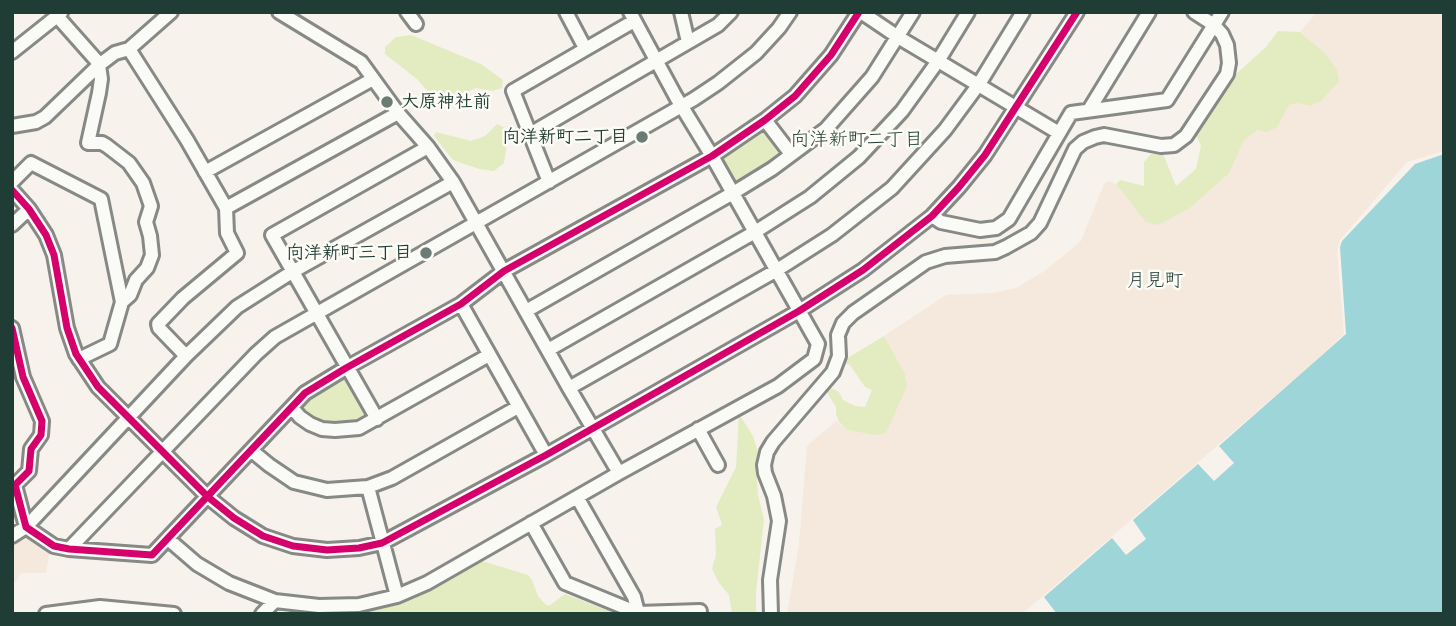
<!DOCTYPE html>
<meta charset="utf-8">
<style>
body{margin:0}
#map{position:relative;width:1456px;height:626px;overflow:hidden;background:#f7f2ec;font-family:"Shantell Sans",sans-serif}
canvas{display:block}
.frame{position:absolute;inset:0;border:14px solid #1f3d34;pointer-events:none}
</style>
<div id="map">
<canvas width="1456" height="626"></canvas>
<div class="frame"></div>
</div>
<script>
const ctx = document.querySelector('canvas').getContext('2d');
ctx.lineJoin = 'round';
function fillPath(path, color) { ctx.fillStyle = color; ctx.fill(path, 'evenodd'); }
const toPath = rows => new Path2D(rows.map(r => 'M' + r).join(''));
function trace(path, color, width, dash) { ctx.strokeStyle = color; ctx.lineWidth = width; ctx.lineCap = dash ? 'butt' : 'round'; ctx.setLineDash(dash || []); ctx.stroke(path); }
function drawText(font, color, halo, rows, align = 'center') {
  ctx.font = font + ' "Shantell Sans","Klee One",sans-serif'; ctx.lineWidth = 5; ctx.setLineDash([]); ctx.textBaseline = 'middle'; ctx.strokeStyle = halo; ctx.fillStyle = color; for (const [text, x, y, turn = 0] of rows) {
    ctx.save(); ctx.translate(x, y); ctx.rotate((+turn || 0) * Math.PI / 180); ctx.textAlign = isNaN(turn) ? turn : align; if (halo) ctx.strokeText(text, 0, 0); ctx.fillText(text, 0, 0); ctx.restore();
  }
}
const built = toPath([
 [1317,12,1444,12,1444,151,1407,162,1340,240,1337,252,1344,334,1306,369,1022,614,787,614,799,545,807,446,836,421,848,430,907,379,884,336,946,295,994,293,1016,288,1046,270,1081,241,1104,184,1110,181,1116,184,1147,222,1155,225,1238,151,1243,140,1289,105,1298,103,1310,106,1324,52,1300,32],
 [27,536,31,536,49,554,46,573,21,573,15,583,12,583,12,542]
]);
const green = toPath([
 [1278,31,1300,32,1324,52,1337,70,1339,81,1321,101,1310,106,1298,103,1289,105,1277,127,1267,132,1257,130,1244,140,1229,173,1191,207,1162,223,1155,225,1146,222,1116,184,1120,180,1144,186,1144,162,1151,154,1163,154,1176,186,1196,169,1201,146,1196,135,1235,75,1266,47],
 [411,35,481,64,503,80,502,88,492,91,476,88,455,97,432,96,418,80,385,54,385,47,396,37],
 [497,124,505,128,507,144,504,163,494,171,479,169,453,160,434,136,436,132,471,141,485,136],
 [764,128,785,155,738,185,732,183,719,160,720,155],
 [884,336,905,374,907,386,886,433,875,435,848,430,839,422,836,414,836,407,825,389,827,386,839,392,843,400,855,406,865,407,872,390,865,387,850,365,841,362],
 [346,375,368,413,367,419,357,423,336,427,311,419,300,410,299,405,313,392],
 [739,414,753,436,758,452,756,463,758,495,764,520,756,592,756,614,732,614,729,595,719,583,712,569,716,555,715,529,722,525,716,507,736,467],
 [482,561,528,575,532,580,538,596,544,603,549,606,565,594,617,614,350,614,377,610,400,604,455,573]
]);
const water = toPath([
 [1444,154,1444,614,1057,614,1044,597,1112,538,1126,555,1146,539,1133,520,1198,464,1214,481,1234,463,1219,446,1346,334,1340,247,1342,241,1415,164]
]);
const minor = toPath([
 [279,12,361,62,398,113,428,147,453,182,569,388,619,473],
 [407,12,416,24],
 [566,12,585,48],
 [681,12,688,42],
 [861,12,898,37,1059,133],
 [57,16,96,60,99,65,101,79,99,93,88,143,102,143,107,146,129,163,143,183,151,206,146,222,150,236,152,255,147,268,136,280,130,295,122,302],
 [129,49,187,140,226,208,227,233,237,253,183,298,158,324,159,328,186,356],
 [12,52,61,13],
 [1089,110,1149,12],
 [765,120,791,154],
 [12,126,36,122,45,117,99,65,115,53,129,49,171,12],
 [530,134,718,25,731,12],
 [205,172,373,79],
 [12,182,31,163,101,199,122,302,110,344,79,359],
 [549,182,513,91,634,21],
 [12,190,29,209,46,235,54,255,67,328,76,354,98,387,208,497,234,518,263,536,293,546,327,550,359,548,382,543,546,455,799,311,863,270,932,216,959,187,985,155,1077,12],
 [226,208,398,113],
 [932,216,941,222,980,230,996,228,1009,219,1071,113,1167,100,1222,12],
 [12,225,29,209],
 [461,304,546,455],
 [526,311,733,193,772,169,826,129,872,77,913,12],
 [12,328,23,377,42,421,41,435,31,449,29,471,15,485,26,527,54,546,69,549,152,555,305,393,346,368,461,304,504,271,712,156,765,120,795,96,831,55,859,12],
 [548,350,755,232,810,197,859,157,902,111,938,61,968,12],
 [569,388,777,270,832,235,892,188,945,130,979,84,1023,12],
 [292,408,300,417,310,424,322,429,335,430,359,428,489,355],
 [377,419,272,235,428,147],
 [698,429,718,465],
 [252,451,269,465,294,482,327,490,368,487,392,478,518,407],
 [368,487,397,596],
 [577,497,634,597,638,613],
 [531,523,565,583,638,613,700,611],
 [12,536,26,527,186,356,237,307,292,272,453,182],
 [168,539,197,564,229,583,275,601,319,606,359,605,397,596,427,583,619,473,778,386,814,359,818,344,712,156,676,97,630,12],
 [69,549,256,354,275,337,694,99,718,83,756,53,779,28,790,12],
 [46,614,100,607,174,614],
 [262,614,275,601],
 [771,614,770,580,779,521,774,496,765,473,764,465,767,452,773,442,833,372,839,356,838,335,843,323,853,313,926,262,945,256,995,252,1006,247,1031,233,1040,223,1075,149,1083,142,1095,137,1104,135,1161,146,1174,145,1186,136,1227,74,1229,63,1227,45,1222,34,1214,25,1194,12]
]);
const cycleway = toPath([
 [12,190,29,209,46,235,54,255,67,328,76,354,98,387,208,497,234,518,263,536,293,546,327,550,359,548,382,543,546,455,799,311,863,270,932,216,959,187,985,155,1077,12],
 [12,328,23,377,42,421,41,435,31,449,29,471,15,485,26,527,54,546,69,549,152,555,305,393,346,368,461,304,504,271,712,156,765,120,795,96,831,55,859,12]
]);
const markers = [
 [387,102,7,"#6b7c74"],
 [642,137,7,"#6b7c74"],
 [426,253,7,"#6b7c74"]
];
const poiNames = [
 ["大原神社前",401,102,"left"],
 ["向洋新町二丁目",628,137],
 ["向洋新町三丁目",412,253]
];
const neighbourhoodNames = [
 ["向洋新町二丁目",857,140],
 ["月見町",1155,281]
];
fillPath(built, '#f5e8dc');
fillPath(green, '#e3ecc1');
fillPath(water, '#9ed5d9');
trace(minor, '#868985', 18);
trace(minor, '#fafaf7', 12);
trace(cycleway, '#d6006c', 7);
for (const [x, y, r, color] of markers) { const dot = new Path2D(); dot.arc(x, y, r, 0, 2 * Math.PI); ctx.fillStyle = color; ctx.fill(dot); trace(dot, '#fdfcf7', 2.5); }
drawText('bold 18px', '#1f3d34', '#fdfcf7', poiNames, 'right');
drawText('19px', '#1f3d34', '#fdfcf7', neighbourhoodNames);
</script>
